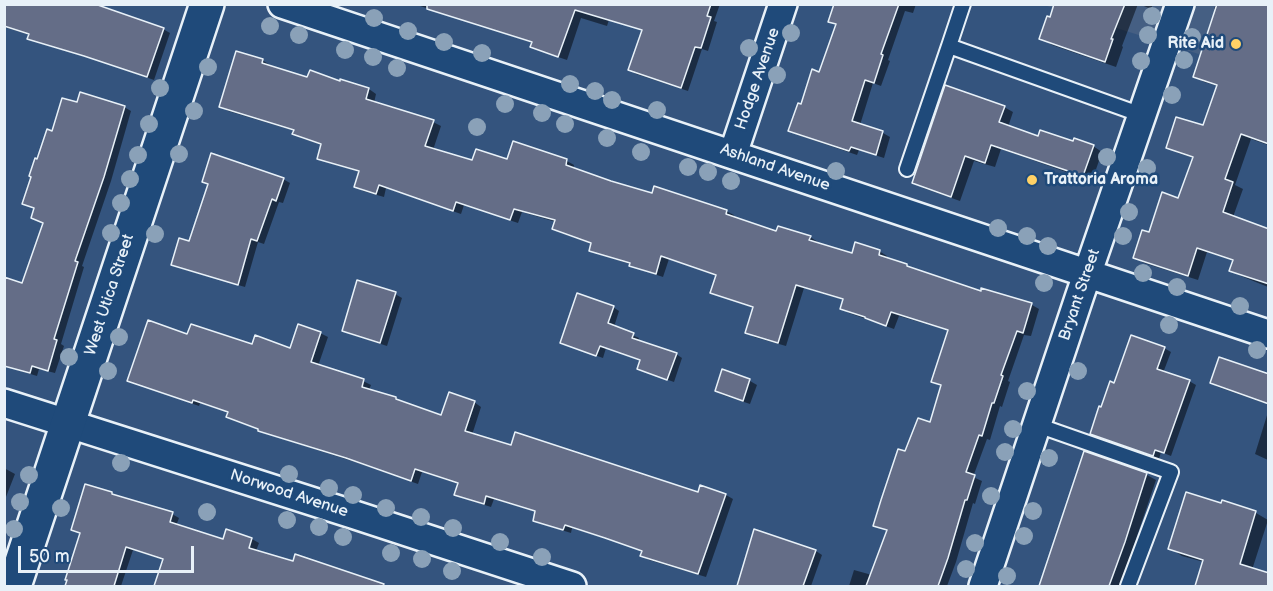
<!DOCTYPE html>
<style>
body{margin:0}
#map{position:relative;width:1273px;height:591px;overflow:hidden;background:#34547e;font-family:"Balsamiq Sans",sans-serif}
canvas{display:block}
.frame{position:absolute;inset:0;border:6px solid #e8f1f8;pointer-events:none}
.scale{position:absolute;left:18px;top:546px;width:176px;height:27px;box-sizing:border-box;border:3px solid #e8f1f8;border-top:0;padding-left:8px;font-size:18px;line-height:21px;white-space:nowrap;color:#e8f1f8;-webkit-text-stroke:4px #1f4a7a;paint-order:stroke}
</style>
<div id="map">
<canvas width="1273" height="591"></canvas>
<div class="frame"></div>
<div class="scale">50 m</div>
</div>
<script>
const ctx = document.querySelector('canvas').getContext('2d');
ctx.lineJoin = 'round';
function fillPath(path, color) { ctx.fillStyle = color; ctx.fill(path, 'evenodd'); }
const toPath = rows => new Path2D(rows.map(r => 'M' + r).join(''));
function trace(path, color, width, dash) { ctx.strokeStyle = color; ctx.lineWidth = width; ctx.lineCap = dash ? 'butt' : 'round'; ctx.setLineDash(dash || []); ctx.stroke(path); }
function drawText(font, color, halo, rows, align = 'center') {
  ctx.font = font + ' "Balsamiq Sans",sans-serif'; ctx.lineWidth = 5; ctx.setLineDash([]); ctx.textBaseline = 'middle'; ctx.strokeStyle = halo; ctx.fillStyle = color; for (const [text, x, y, turn = 0] of rows) {
    ctx.save(); ctx.translate(x, y); ctx.rotate((+turn || 0) * Math.PI / 180); ctx.textAlign = isNaN(turn) ? turn : align; if (halo) ctx.strokeText(text, 0, 0); ctx.fillText(text, 0, 0); ctx.restore();
  }
}
const built = toPath([
 [1044,5,1268,5,1268,76]
]);
const shadow = toPath([
 [4,4,163,29,170,33,154,80,93,59,36,42,29,38,30,35,4,27],
 [414,4,614,4,607,26,581,18,567,60,540,51,532,46,533,43],
 [643,4,720,4,714,21,717,22,708,51,702,49,688,91,636,74,630,70,643,31,636,27],
 [835,4,916,4,913,13,905,11,888,60,890,61,881,86,873,83,860,125,883,133,890,137,884,158,859,150,857,155,798,135,790,131,802,106,820,74,837,25,830,21],
 [1055,4,1138,4,1122,46,1123,47,1116,67,1052,45,1041,38,1051,19],
 [1139,4,1153,4,1151,9],
 [1216,4,1268,4,1268,145,1251,139,1235,185,1243,189,1233,217,1268,230,1268,287,1241,276,1231,271,1234,261,1207,252,1198,280,1144,263,1134,257,1150,234,1179,199,1194,158,1178,153,1168,147,1204,127,1218,86,1204,82,1194,76,1217,11,1214,9],
 [262,60,270,65,269,67,308,79,341,82,341,81,369,89,376,94,374,103,433,122,441,126,433,150,473,162,508,161,514,143,567,161,574,165,573,169,653,195,726,211,734,215,733,218,777,233,810,237,818,242,817,244,853,255,879,251,887,256,886,259,913,269,982,292,982,290,1032,305,1039,309,1031,336,1024,335,1008,381,1010,382,1002,407,1000,406,990,440,987,439,973,477,982,481,975,504,973,503,956,562,947,586,849,586,854,570,872,575,888,531,874,525,906,453,931,424,942,386,933,381,950,331,899,316,894,329,849,313,842,309,844,300,804,288,786,346,754,337,747,332,754,308,719,296,712,292,717,276,669,259,663,277,639,269,630,264,598,254,591,250,592,244,561,233,553,228,556,222,522,212,518,223,464,205,461,214,386,188,384,197,363,191,356,186,360,172,326,162,318,158,322,145,301,138,294,134,295,131,228,111,221,106],
 [78,104,124,107,131,111,111,181,82,266,84,267,61,344,64,346,55,373,39,369,37,376,4,366,23,284,44,223,33,218,36,209,24,203,38,161,53,133],
 [1004,107,1013,112,1008,127,1039,138,1093,146,1102,152,1092,181,1001,149,995,167,974,161,960,201,923,188,914,182],
 [283,179,290,183,283,203,279,202,264,244,258,242,245,287,179,268,173,264,190,243],
 [395,294,402,298,387,346,350,334,343,330],
 [613,307,619,311,614,327,639,338,638,341,676,354,682,358,674,382,645,372,639,369,641,361,606,348,603,358,568,346],
 [320,333,328,337,318,366,363,381,371,385,369,390,396,398,403,402,442,417,474,402,481,407,472,435,699,494,701,487,726,495,733,499,706,577,649,560,642,555,643,551,614,541,572,528,571,533,542,524,534,520,537,512,494,499,491,507,463,498,456,494,459,484,422,472,418,484,355,462,267,434,260,430,235,421,228,417,230,413,200,403,199,406,136,384,128,380,188,336,253,346,291,350],
 [1164,348,1171,352,1163,373,1189,381,1196,385,1171,456,1161,452,1159,459,1098,437,1092,433,1102,409,1115,385],
 [723,371,750,381,757,385,750,404,723,395,716,391],
 [1211,383,1268,388,1264,403,1218,387],
 [1268,412,1268,460,1255,454],
 [1085,453,1147,475,1156,480,1120,586,1041,586],
 [4,468,15,474,4,502],
 [112,493,119,498,172,514,179,518,176,526,224,540,227,531,252,539,259,543,256,551,369,586,163,586,157,583,164,560,133,550,121,586,67,586,81,533,73,529],
 [1223,502,1256,513,1268,520,1252,570,1268,575,1268,586,1197,586,1204,562,1182,556,1170,548,1222,505],
 [755,531,816,551,822,555,811,586,739,586]
]);
const building = toPath([
 [4,4,95,4,164,28,147,77,84,56,27,39,29,34,4,26,4,4],
 [427,4,711,4,707,16,711,17,701,48,695,47,681,88,628,70,642,30,575,10,558,57,530,47,532,42,427,9,427,4],
 [834,4,899,4,881,54,883,55,874,83,865,80,852,121,883,131,876,155,851,147,849,151,788,131,798,103,801,104,812,69,819,72,836,24,828,22,834,4],
 [1054,4,1125,4,1111,39,1113,39,1105,62,1039,39,1047,16,1050,17,1054,4],
 [1217,4,1269,4,1269,144,1241,134,1225,179,1233,182,1223,212,1269,229,1269,284,1229,271,1233,260,1197,248,1188,276,1133,258,1142,230,1149,232,1162,192,1178,198,1193,157,1166,148,1176,117,1203,125,1217,85,1193,77,1217,4],
 [236,51,263,59,262,63,307,77,310,70,340,81,340,79,369,88,366,99,434,120,425,146,472,160,476,149,507,159,513,141,567,159,566,165,611,181,652,193,654,186,727,210,726,214,776,231,778,226,811,236,809,240,852,253,855,242,880,250,879,255,907,264,907,266,981,291,981,288,1032,303,1023,333,1017,331,1001,375,1003,376,994,403,992,403,982,436,979,435,966,472,975,475,967,500,965,500,948,558,938,586,866,586,887,530,873,526,881,500,898,449,905,451,918,418,930,422,941,385,931,382,948,330,891,312,886,326,865,318,865,317,840,309,843,299,796,285,778,343,745,333,753,307,710,293,716,275,661,256,656,274,629,266,630,263,589,251,591,243,552,229,555,220,514,209,510,220,456,202,453,211,379,185,376,194,354,187,359,171,317,159,321,144,292,134,294,130,219,107,236,51],
 [945,85,1005,106,999,122,1038,136,1040,130,1073,141,1074,138,1094,145,1083,176,991,145,985,163,965,156,951,197,912,183,945,85],
 [80,92,125,106,104,177,75,261,78,262,54,339,57,340,48,371,32,366,30,373,4,366,4,277,22,283,43,223,31,218,34,208,22,204,31,177,29,176,35,158,37,159,47,129,52,131,62,98,77,102,80,92],
 [211,153,284,178,276,201,272,199,257,241,251,239,238,285,171,265,179,238,189,241,208,184,202,182,211,153],
 [357,280,396,292,380,343,342,331,357,280],
 [577,293,614,306,608,323,634,333,632,338,677,353,667,380,637,369,640,360,600,346,596,356,560,343,577,293],
 [148,320,187,334,191,324,252,344,255,335,290,348,298,324,321,332,311,362,364,379,362,387,396,397,396,399,441,415,449,392,475,401,465,431,511,445,515,432,698,492,700,485,726,494,698,574,640,556,642,551,605,538,565,525,563,530,533,521,535,511,486,496,484,504,454,495,458,483,415,469,411,481,346,458,258,431,258,429,226,417,228,412,193,400,192,403,127,381,148,320],
 [1131,335,1165,347,1157,369,1190,380,1164,453,1155,450,1153,456,1090,434,1099,406,1101,407,1110,381,1114,383,1131,335],
 [1219,357,1269,374,1269,404,1210,383,1219,357],
 [722,369,750,379,743,401,715,391,722,369],
 [1084,451,1147,473,1125,542,1109,586,1039,586,1084,451],
 [85,484,112,492,112,494,173,512,170,522,223,539,226,529,252,538,249,548,293,561,295,554,384,584,383,586,154,586,163,559,126,547,114,586,65,586,67,580,65,580,80,533,71,530,85,484],
 [1186,492,1221,503,1222,500,1256,511,1240,564,1269,573,1269,586,1195,586,1203,560,1168,549,1186,492],
 [754,529,816,550,803,586,737,586,754,529]
]);
const lane = toPath([
 [963,4,949,46,1142,115],
 [907,169,949,46],
 [1037,425,1171,472,1128,586]
]);
const street = toPath([
 [282,4,1268,334],
 [733,154,783,4],
 [4,403,355,515,572,586],
 [983,586,1080,295,1180,4]
]);
const secondary = toPath([
 [14,586,207,4]
]);
const trees = [
 [1152,16],
 [374,18],
 [270,26],
 [408,31],
 [791,33],
 [299,35],
 [1148,35],
 [1192,37],
 [444,42],
 [749,48],
 [345,50],
 [482,53],
 [373,57],
 [1184,60],
 [1141,61],
 [208,67],
 [397,68],
 [777,75],
 [570,84],
 [160,88],
 [595,91],
 [1172,95],
 [612,100],
 [505,104],
 [657,110],
 [194,111],
 [542,113],
 [149,124],
 [565,124],
 [477,127],
 [607,138],
 [641,152],
 [179,154],
 [138,155],
 [1107,157],
 [688,167],
 [1147,168],
 [836,171],
 [708,172],
 [130,179],
 [731,181],
 [121,203],
 [1129,212],
 [998,228],
 [111,233],
 [155,234],
 [1027,236],
 [1123,236],
 [1048,246],
 [1143,273],
 [1044,283],
 [1177,287],
 [1240,306],
 [1169,325],
 [119,337],
 [1257,350],
 [69,357],
 [108,371],
 [1078,371],
 [1027,391],
 [1013,429],
 [1005,452],
 [1049,458],
 [121,463],
 [289,474],
 [29,475],
 [329,488],
 [353,495],
 [991,496],
 [20,502],
 [61,508],
 [386,508],
 [1033,511],
 [207,512],
 [421,517],
 [287,520],
 [319,527],
 [453,528],
 [14,529],
 [1024,536],
 [343,537],
 [500,542],
 [975,543],
 [391,553],
 [542,557],
 [422,559],
 [966,569],
 [452,571],
 [1007,576]
];
const markers = [
 [1236,44,6,"#ffd166"],
 [1032,180,6,"#ffd166"]
];
const poiNames = [
 ["Rite Aid",1224,44],
 ["Trattoria Aroma",1044,180,"left"]
];
const streetNames = [
 ["Hodge Avenue",758,79,-71],
 ["Ashland Avenue",775,168,19],
 ["West Utica Street",110,295,-72],
 ["Bryant Street",1080,295,-71],
 ["Norwood Avenue",289,494,18]
];
fillPath(built, '#455f83');
fillPath(shadow, '#0007');
fillPath(building, '#646d87');
trace(building, '#e8f1f8', 1.5);
trace(lane, '#e8f1f8', 18);
trace(street, '#e8f1f8', 32);
trace(secondary, '#e8f1f8', 38);
trace(lane, '#1f4a7a', 14);
trace(street, '#1f4a7a', 27);
trace(secondary, '#1f4a7a', 33);
ctx.fillStyle = '#8aa1b8';
for (const [x, y] of trees) { ctx.beginPath(); ctx.arc(x, y, 9, 0, 2 * Math.PI); ctx.fill(); }
for (const [x, y, r, color] of markers) { const dot = new Path2D(); dot.arc(x, y, r, 0, 2 * Math.PI); ctx.fillStyle = color; ctx.fill(dot); trace(dot, '#1f4a7a', 2); }
drawText('bold 16px', '#e8f1f8', '#1f4a7a', poiNames, 'right');
drawText('16px', '#e8f1f8', '#1f4a7a', streetNames);
</script>
